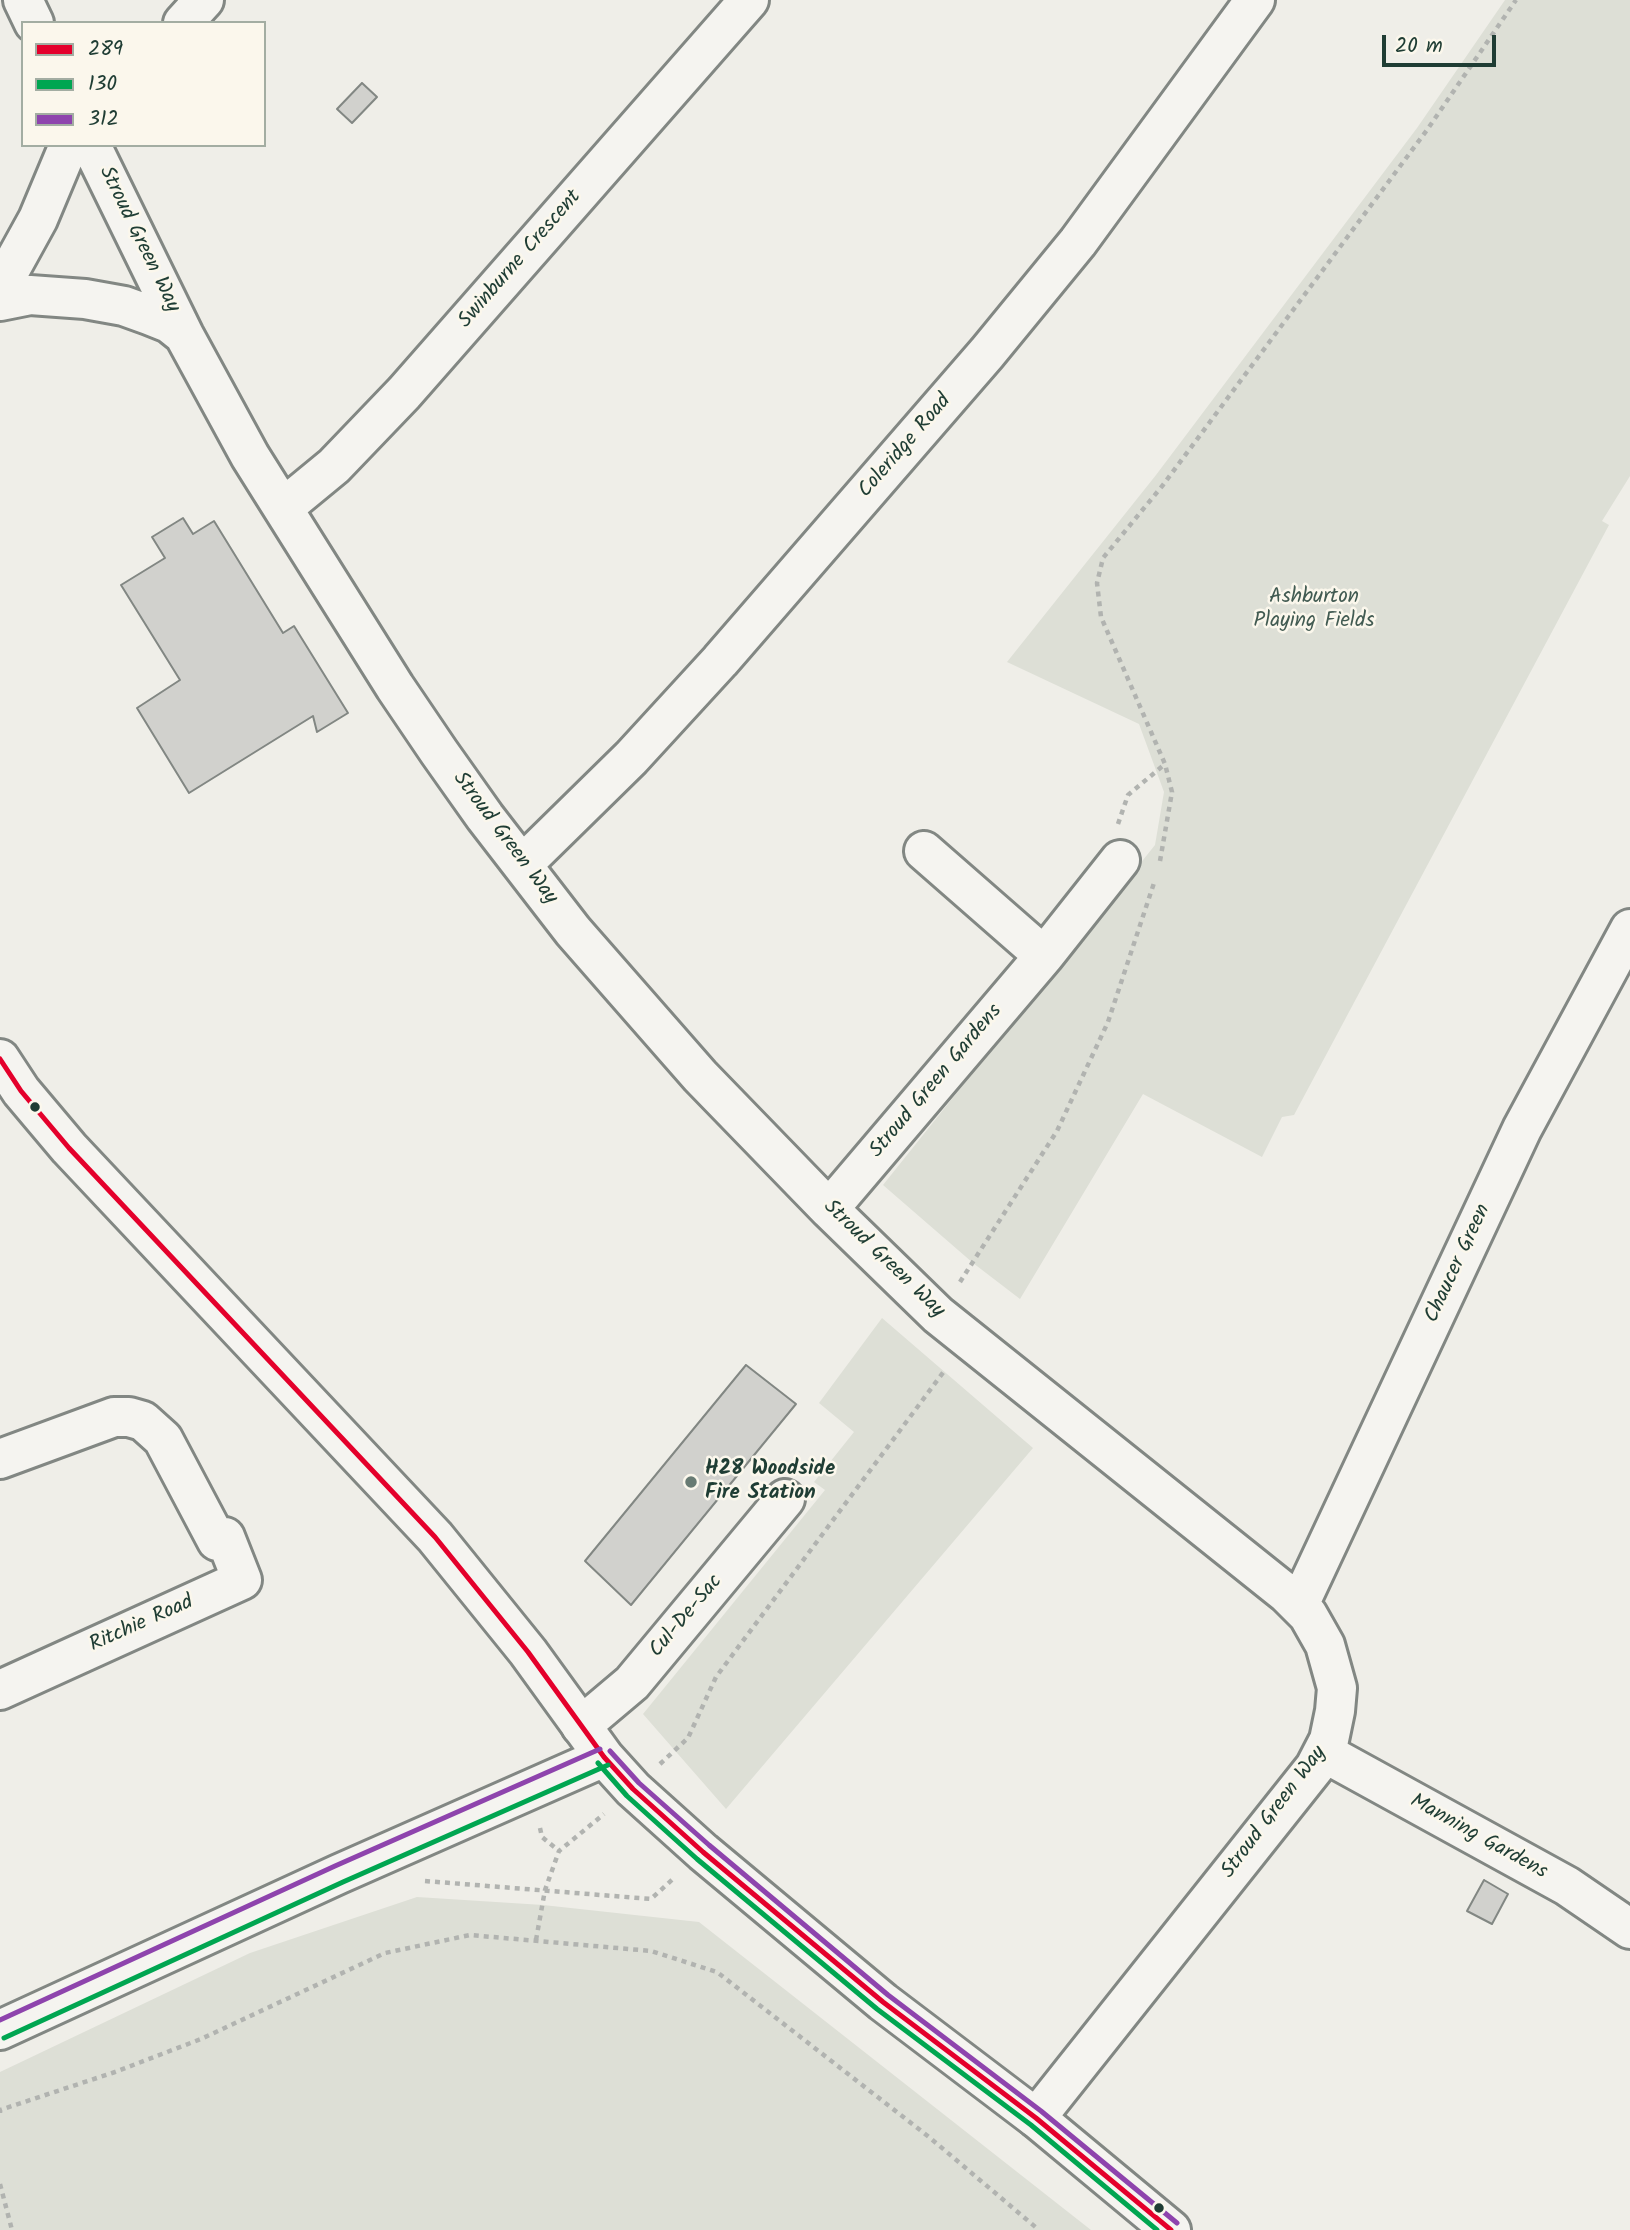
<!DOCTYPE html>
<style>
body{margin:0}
#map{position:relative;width:1630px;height:2230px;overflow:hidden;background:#efeee8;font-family:Kalam,sans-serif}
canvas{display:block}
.legend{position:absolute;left:21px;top:21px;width:245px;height:126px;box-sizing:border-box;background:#fbf7ec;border:2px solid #a3ada2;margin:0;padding:9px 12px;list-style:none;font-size:21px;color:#1f3d34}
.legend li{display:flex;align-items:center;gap:14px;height:35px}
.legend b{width:35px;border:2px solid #a3ada2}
.scale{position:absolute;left:1382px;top:35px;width:114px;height:32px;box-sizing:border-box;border:4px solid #1f3d34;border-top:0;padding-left:9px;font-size:21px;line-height:24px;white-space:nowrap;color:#1f3d34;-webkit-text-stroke:5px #fbf7ec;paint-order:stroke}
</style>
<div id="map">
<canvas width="1630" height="2230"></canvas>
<ul class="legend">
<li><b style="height:9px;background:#e4002b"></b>289</li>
<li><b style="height:9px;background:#00a651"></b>130</li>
<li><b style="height:9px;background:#8e44ad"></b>312</li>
</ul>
<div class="scale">20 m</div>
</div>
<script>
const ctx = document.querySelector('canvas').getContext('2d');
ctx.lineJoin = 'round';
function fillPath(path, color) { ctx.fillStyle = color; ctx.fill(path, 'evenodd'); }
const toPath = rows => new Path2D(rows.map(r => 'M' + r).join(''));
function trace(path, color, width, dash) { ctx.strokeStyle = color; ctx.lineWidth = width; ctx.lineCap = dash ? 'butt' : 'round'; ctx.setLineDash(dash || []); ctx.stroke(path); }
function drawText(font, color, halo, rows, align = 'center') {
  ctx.font = font + ' Kalam,sans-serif'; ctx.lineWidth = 5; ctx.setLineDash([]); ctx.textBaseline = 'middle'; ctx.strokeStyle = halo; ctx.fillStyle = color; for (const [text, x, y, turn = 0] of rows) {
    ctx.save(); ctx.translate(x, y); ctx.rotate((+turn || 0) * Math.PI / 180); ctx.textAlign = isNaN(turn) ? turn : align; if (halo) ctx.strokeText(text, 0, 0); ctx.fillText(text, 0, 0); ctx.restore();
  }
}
const green = toPath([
 [1505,0,1630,0,1630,476,1602,521,1609,525,1294,1115,1282,1117,1262,1157,1143,1094,1020,1299,973,1263,883,1185,1155,845,1164,792,1139,724,1007,662,1156,475,1417,128],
 [882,1318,1033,1448,726,1809,643,1714,825,1490,814,1482,854,1432,819,1403],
 [417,1897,543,1905,699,1922,1091,2230,0,2230,0,2072,250,1953]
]);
const building = toPath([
 [362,83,377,97,352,123,337,109,362,83],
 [183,518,193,534,214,521,283,633,294,626,348,713,317,732,313,716,189,793,137,708,180,680,121,585,165,558,152,537,183,518],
 [746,1365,796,1404,631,1605,585,1561,746,1365],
 [1484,1880,1508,1894,1492,1924,1467,1911,1484,1880]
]);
const path = toPath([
 [1118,824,1128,795,1165,764,1101,617,1097,583,1103,558,1163,485,1427,130,1516,0],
 [1160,861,1172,792,1165,764],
 [960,1282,1057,1131,1108,1022,1154,883],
 [660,1764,688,1738,716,1677,945,1370],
 [540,1828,542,1837,559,1851],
 [425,1881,651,1899,674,1878],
 [536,1940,545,1890,559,1851,604,1814],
 [0,2113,0,2110,115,2072,201,2039,385,1953,470,1935,651,1951,717,1972,929,2137,1039,2230],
 [0,2184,12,2230]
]);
const minor = toPath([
 [23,0,34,23],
 [183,23,204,0],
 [91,145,184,335,250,456,395,687,439,752,485,817,573,931,700,1076,829,1209,938,1315,1287,1594,1308,1615,1325,1645,1337,1688,1335,1711,1329,1740,1315,1767,1036,2118],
 [0,288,38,219,69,145],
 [0,301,30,295,85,299,124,306,149,315,169,323,184,335],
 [283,508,334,466,404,393,749,0],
 [924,851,1044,956],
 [522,865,631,758,720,661,987,353,1078,242,1255,0],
 [829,1209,1044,956,1120,860],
 [0,1459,114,1417,129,1417,143,1421,163,1439,217,1541,225,1537,242,1580,0,1690],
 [1299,1605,1522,1129,1630,929],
 [581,1726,632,1683,785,1499],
 [1323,1752,1567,1886,1630,1929]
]);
const major = toPath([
 [0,1059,21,1091,69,1148,435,1537,528,1652,604,1757,633,1789,703,1852,883,2002,1036,2118,1171,2230],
 [0,2030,339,1874,604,1757]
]);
const bus1 = toPath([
 [0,1059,21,1091,69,1148,435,1537,528,1652,604,1757,633,1789,703,1852,883,2002,1036,2118,1171,2230]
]);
const bus2 = toPath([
 [598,1763,627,1796,697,1859,877,2009,1031,2125,1157,2230],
 [4,2038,343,1882,608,1765]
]);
const bus3 = toPath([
 [610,1751,639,1783,709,1845,888,1995,1041,2111,1177,2223],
 [0,2020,335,1866,600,1749]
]);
const markers = [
 [35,1107,6,"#1f3d34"],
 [691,1482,7,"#687b73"],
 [1159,2208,6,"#1f3d34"]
];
const streetNames = [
 ["Stroud Green Way",138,240,64],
 ["Swinburne Crescent",521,260,-49],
 ["Coleridge Road",906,447,-49],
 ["Stroud Green Way",504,839,53],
 ["Stroud Green Gardens",937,1082,-50],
 ["Stroud Green Way",883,1260,44],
 ["Chaucer Green",1459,1264,-65],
 ["Cul-De-Sac",687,1617,-50],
 ["Ritchie Road",142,1625,-24],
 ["Stroud Green Way",1275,1813,-53],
 ["Manning Gardens",1478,1838,29]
];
const parkNames = [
 ["Ashburton",1314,598],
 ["Playing Fields",1314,622]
];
const poiNames = [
 ["H28 Woodside",705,1470],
 ["Fire Station",705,1494]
];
fillPath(green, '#dddfd6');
fillPath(building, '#d1d1cd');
trace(building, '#828783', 2);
trace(minor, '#828783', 44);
trace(major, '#828783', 44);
trace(path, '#b1b3b0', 4.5, [5, 5]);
trace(minor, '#f5f4f0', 38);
trace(major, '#f5f4f0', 38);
trace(bus1, '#e4002b', 5);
trace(bus2, '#00a651', 5);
trace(bus3, '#8e44ad', 5);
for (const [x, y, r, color] of markers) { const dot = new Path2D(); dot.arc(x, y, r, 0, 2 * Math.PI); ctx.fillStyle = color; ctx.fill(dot); trace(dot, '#fbf7ec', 2.5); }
drawText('21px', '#1f3d34', '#fbf7ec', streetNames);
drawText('21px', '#425b52', '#fbf7ec', parkNames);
drawText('bold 21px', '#1f3d34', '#fbf7ec', poiNames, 'left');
</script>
